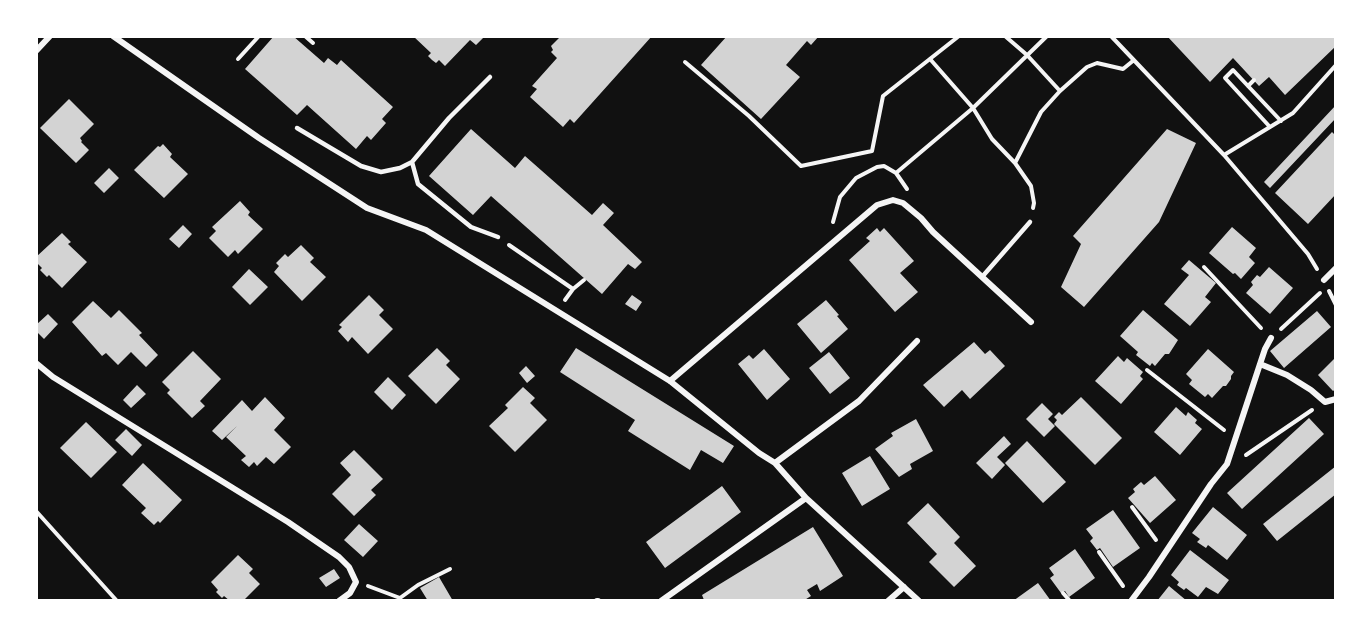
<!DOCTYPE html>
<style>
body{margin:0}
#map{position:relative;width:1372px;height:637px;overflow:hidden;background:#111;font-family:"PT Sans",sans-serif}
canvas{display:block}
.frame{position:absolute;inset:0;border:38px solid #fff;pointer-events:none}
</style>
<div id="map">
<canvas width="1372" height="637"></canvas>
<div class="frame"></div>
</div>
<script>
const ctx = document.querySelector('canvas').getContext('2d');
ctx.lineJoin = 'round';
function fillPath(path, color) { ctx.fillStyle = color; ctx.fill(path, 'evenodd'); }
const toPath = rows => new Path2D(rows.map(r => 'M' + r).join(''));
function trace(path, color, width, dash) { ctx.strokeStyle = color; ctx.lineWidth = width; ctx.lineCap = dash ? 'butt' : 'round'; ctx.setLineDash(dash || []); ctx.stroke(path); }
const building = toPath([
 [274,36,293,36,324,63,328,58,337,65,341,60,393,107,382,119,386,123,371,140,367,136,356,149,307,105,297,115,245,69],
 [413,36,485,36,476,45,470,40,445,66,439,60,436,63,432,60,428,56,431,53],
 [556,36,652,36,574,123,570,119,563,127,530,97,537,89,532,86,557,58,551,52,553,50,551,46,559,38],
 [727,36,819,36,811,45,807,41,786,65,800,77,761,119,701,65],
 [1167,36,1336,36,1336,46,1285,95,1269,77,1259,86,1233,58,1210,82],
 [69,99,94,124,80,138,82,141,81,142,89,150,76,163,40,128],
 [1336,105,1336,118,1270,188,1264,182],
 [471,129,515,168,525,156,592,215,603,203,614,213,603,225,642,262,635,269,628,264,602,294,491,196,473,215,429,176],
 [1167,129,1196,143,1159,222,1084,307,1061,287,1081,244,1073,236],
 [1332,132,1336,136,1336,194,1308,224,1275,193],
 [163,144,172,154,170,157,188,174,164,198,134,170,158,146,160,147],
 [109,168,119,178,104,193,94,183],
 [240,201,250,212,248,215,263,229,238,254,235,250,228,257,209,238,216,231,212,227],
 [183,225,192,234,179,248,169,239],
 [1232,227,1256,248,1249,257,1255,263,1241,279,1235,273,1233,274,1209,253],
 [877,228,880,232,884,228,914,261,900,273,918,292,895,312,849,260,870,241,866,238],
 [62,233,71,242,68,244,87,262,62,288,49,275,47,277,40,270,42,268,36,262,36,257],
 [301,245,314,258,310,262,326,277,302,301,274,272,279,266,276,263,285,254,288,257],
 [1189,260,1216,283,1205,297,1211,302,1190,326,1164,304,1189,275,1181,269],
 [1269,267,1293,288,1270,314,1246,293,1253,285,1251,282,1257,275,1260,277],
 [249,269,268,287,250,305,232,287],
 [369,295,384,310,379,315,393,329,368,354,352,337,348,342,338,331,342,327,339,325],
 [632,295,642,302,636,311,625,304],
 [826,300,839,315,837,316,848,329,821,353,797,324],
 [93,301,111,318,119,310,142,333,139,335,158,355,146,367,131,352,118,365,106,353,102,356,72,322],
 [1143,310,1178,340,1169,354,1165,354,1155,366,1152,363,1150,366,1136,355,1138,352,1120,336],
 [1317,311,1331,327,1284,368,1270,351],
 [48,314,58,324,44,339,36,331,36,325],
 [974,342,985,354,990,350,1005,366,970,399,962,390,944,407,923,385],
 [437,348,450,361,446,365,460,379,436,404,408,376],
 [576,348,734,446,723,463,701,450,690,470,628,431,635,420,560,372],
 [764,349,790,379,767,400,738,364,749,355,753,359],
 [1208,349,1234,372,1231,376,1231,379,1226,386,1223,386,1212,398,1208,394,1205,397,1189,384,1192,380,1186,374],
 [193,351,221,379,200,401,205,406,192,418,167,393,170,390,162,382],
 [829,352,850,378,830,394,809,368],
 [1118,356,1124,362,1127,358,1143,372,1140,376,1143,379,1121,404,1095,381],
 [1336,357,1336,389,1333,391,1318,375],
 [526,366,535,376,527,383,519,373],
 [388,377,406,395,392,410,374,392],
 [137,385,146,394,131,408,123,400],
 [523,387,535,398,530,403,547,420,515,452,489,426,508,408,505,405],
 [265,397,285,418,274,430,291,447,274,464,266,457,257,466,254,462,249,467,241,460,246,456,226,437,237,426,222,440,212,431,242,400,252,411],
 [1081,397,1122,438,1095,465,1054,424,1057,420,1054,417,1059,412,1062,415],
 [1042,403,1053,414,1048,419,1055,426,1044,437,1026,419],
 [1176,407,1186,416,1188,412,1197,420,1195,423,1202,429,1180,455,1154,432],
 [1309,418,1324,434,1242,509,1227,493],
 [916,419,933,451,910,464,912,469,899,477,875,449,893,436,891,433],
 [86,422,117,452,91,478,60,448],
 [126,429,142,445,132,456,115,440],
 [1004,436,1011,444,997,457,1005,465,992,479,976,463],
 [1027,441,1066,482,1043,503,1005,463],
 [354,450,383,479,371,490,376,495,354,516,332,494,351,475,340,463],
 [870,456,890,489,862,506,842,473],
 [143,463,182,500,160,523,158,521,154,525,141,513,146,508,122,485],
 [1336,466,1336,494,1277,541,1263,524],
 [1155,476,1176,500,1150,523,1128,498,1135,492,1133,489,1141,482,1144,485],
 [722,486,741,512,665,568,646,542],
 [928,503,960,537,954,543,976,566,954,587,929,562,937,554,907,523],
 [1213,507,1247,535,1227,560,1208,545,1206,548,1197,542,1200,539,1192,533],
 [1113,510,1140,548,1113,567,1100,548,1097,550,1090,541,1093,538,1086,529],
 [359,524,378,541,363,557,344,540],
 [813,527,843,576,820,591,817,584,807,590,811,596,803,601,702,601,704,600,702,595],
 [1075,549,1095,578,1069,597,1065,591,1061,593,1050,578,1054,575,1049,568],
 [1190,550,1229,580,1218,594,1206,587,1198,597,1186,588,1184,590,1177,585,1179,582,1171,575],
 [238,555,253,569,249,573,260,584,243,601,230,601,224,596,222,598,216,592,218,590,211,582],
 [334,569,340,578,326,587,319,578],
 [439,577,453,601,428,601,420,588],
 [1038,583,1051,601,1013,601],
 [1169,586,1187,601,1157,601]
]);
const path = toPath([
 [305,36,313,43],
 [1005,36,1027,55,1060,91],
 [1111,36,1224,155,1308,254,1317,269],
 [238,59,259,36],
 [930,59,973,108,992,139,1015,163,1031,186,1034,203,1033,208],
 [685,62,749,116,801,166,872,151,883,96,959,36],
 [1254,80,1248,86,1233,70,1225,78,1270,127],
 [1248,86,1281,121],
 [1224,155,1293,113,1336,65],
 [1015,163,1041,112,1060,91,1087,67,1097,63,1123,69,1134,60],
 [896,173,973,108,1047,36],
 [833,222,840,197,856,178,877,167,884,166,896,173,907,189],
 [509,245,573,289],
 [1204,267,1261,328],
 [1329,291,1336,305],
 [565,300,573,289,584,280],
 [1281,329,1320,293],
 [1147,370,1224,430],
 [1246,455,1312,410],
 [1132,507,1156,540],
 [36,511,117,601],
 [1099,552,1123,586],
 [368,586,400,598,418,585,450,569],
 [1063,593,1070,601]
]);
const service = toPath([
 [297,128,361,166,381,172,400,168,412,162,449,118,490,77],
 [412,162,418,184,471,227,498,237],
 [982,277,1030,222]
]);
const minor = toPath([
 [113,36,259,138,367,208,426,230,670,381,759,453,775,463,806,498,919,601],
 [36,51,50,36],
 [1324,280,1336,268],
 [36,363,53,377,288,522,339,557,349,567,356,582,350,593,339,601],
 [1260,364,1265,349,1271,338],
 [670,381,877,205,893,200,903,203,921,218,933,232,1031,322],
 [775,463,859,401,917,341],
 [597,601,598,601],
 [661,601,806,498],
 [888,601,904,587],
 [1131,601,1149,577,1211,484,1227,464,1260,364,1287,375,1311,390,1325,402,1336,399]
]);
fillPath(building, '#d3d3d3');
trace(path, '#f5f5f5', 4);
trace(service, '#f5f5f5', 4.5);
trace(minor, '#f5f5f5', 6);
</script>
